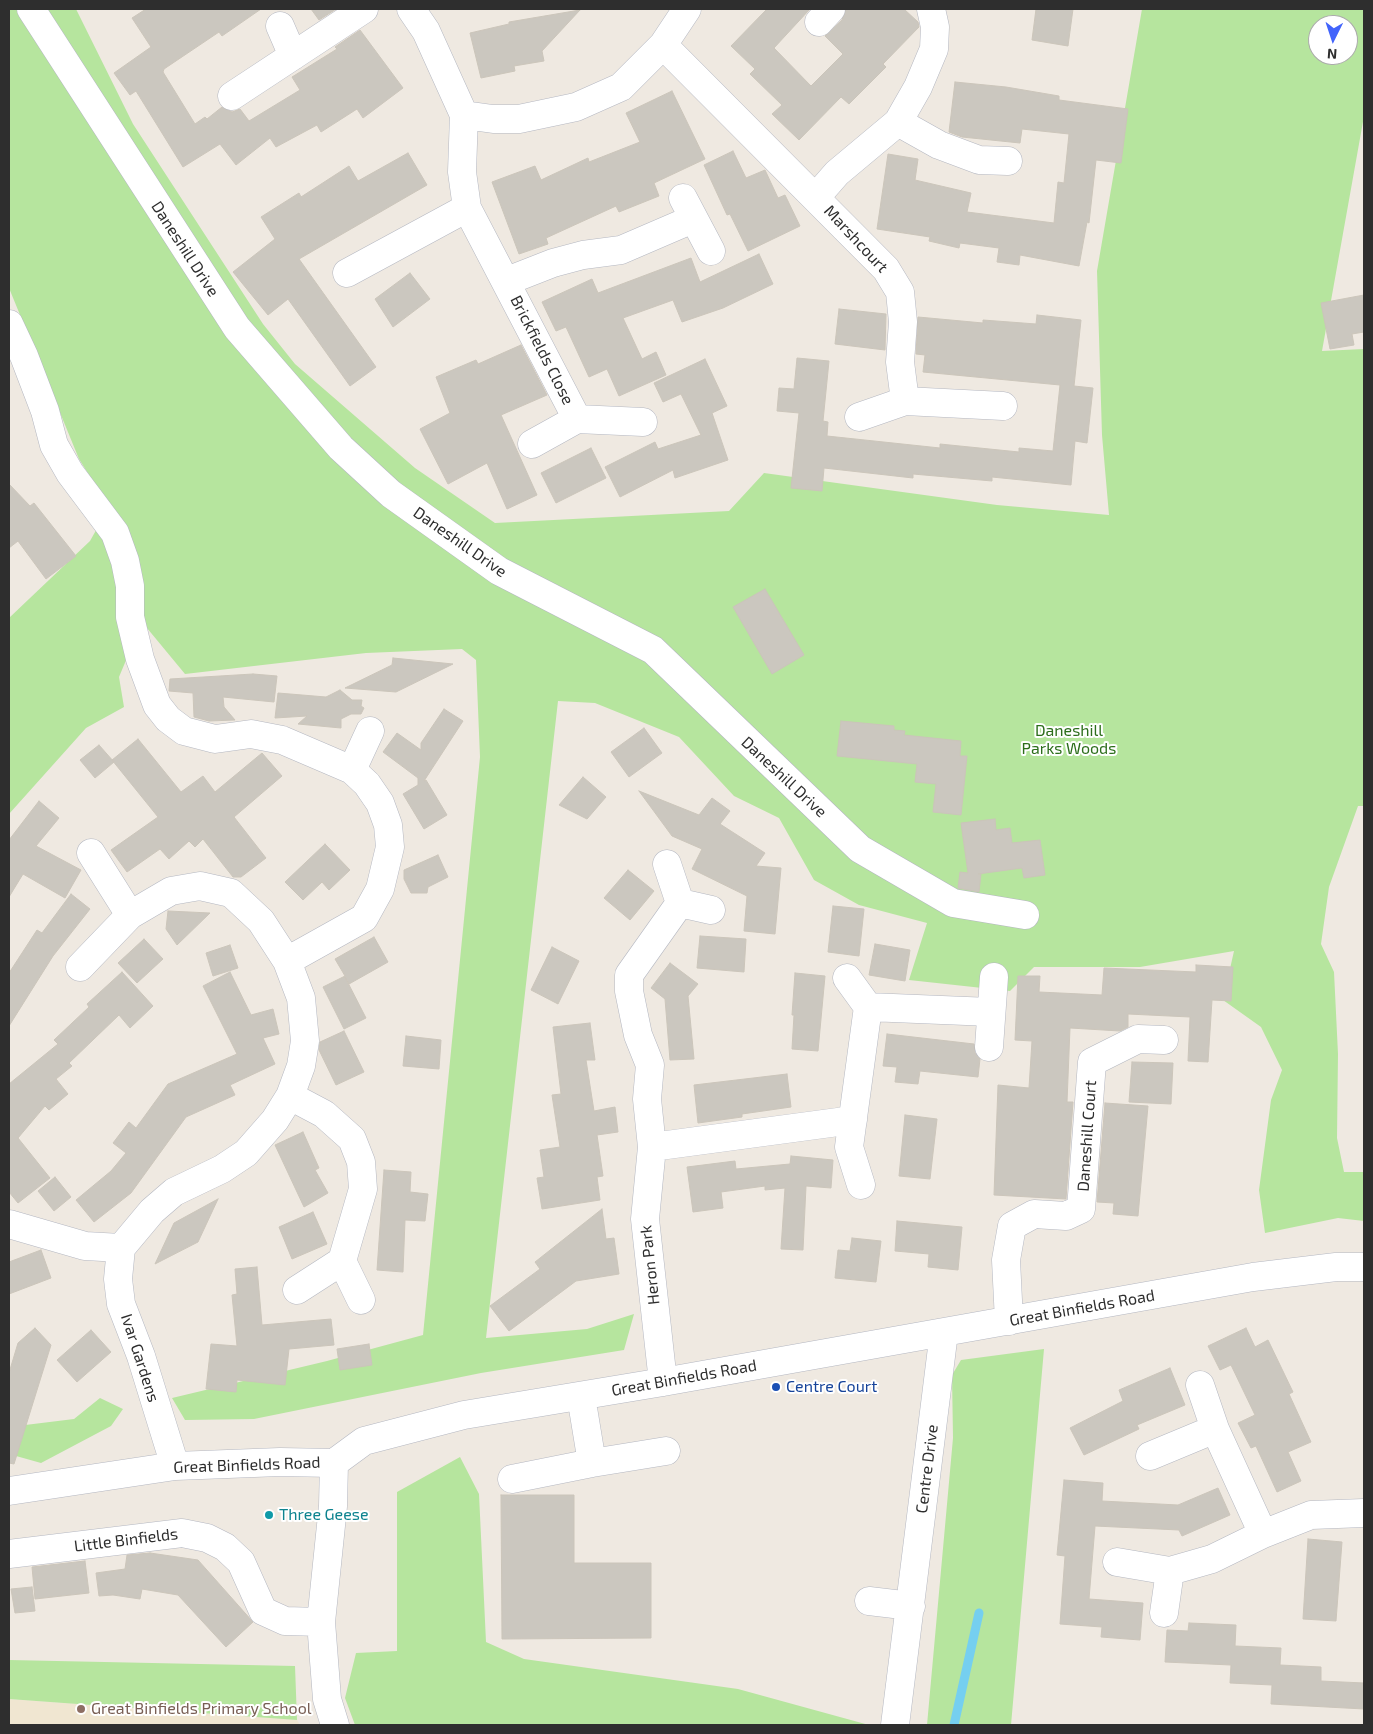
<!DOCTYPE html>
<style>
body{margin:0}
#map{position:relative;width:1373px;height:1734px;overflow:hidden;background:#efe9e1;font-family:"Exo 2",sans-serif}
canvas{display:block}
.frame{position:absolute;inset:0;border:10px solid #2e2e2e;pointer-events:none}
.north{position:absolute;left:1308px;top:15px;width:50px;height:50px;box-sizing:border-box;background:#fff;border:1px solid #ababab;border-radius:50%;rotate:184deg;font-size:14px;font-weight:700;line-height:20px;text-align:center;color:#2e2e2e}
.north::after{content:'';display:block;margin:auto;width:18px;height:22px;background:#4264fb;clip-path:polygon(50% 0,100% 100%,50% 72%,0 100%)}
</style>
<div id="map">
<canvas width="1373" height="1734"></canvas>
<div class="frame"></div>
<div class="north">N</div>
</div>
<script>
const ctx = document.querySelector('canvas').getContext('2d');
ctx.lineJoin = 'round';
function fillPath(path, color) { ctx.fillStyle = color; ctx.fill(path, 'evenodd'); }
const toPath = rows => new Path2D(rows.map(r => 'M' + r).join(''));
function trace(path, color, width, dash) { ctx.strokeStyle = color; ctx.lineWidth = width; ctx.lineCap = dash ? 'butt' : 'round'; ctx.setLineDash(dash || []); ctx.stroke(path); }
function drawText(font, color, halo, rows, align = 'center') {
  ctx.font = font + ' "Exo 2",sans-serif'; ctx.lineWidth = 4; ctx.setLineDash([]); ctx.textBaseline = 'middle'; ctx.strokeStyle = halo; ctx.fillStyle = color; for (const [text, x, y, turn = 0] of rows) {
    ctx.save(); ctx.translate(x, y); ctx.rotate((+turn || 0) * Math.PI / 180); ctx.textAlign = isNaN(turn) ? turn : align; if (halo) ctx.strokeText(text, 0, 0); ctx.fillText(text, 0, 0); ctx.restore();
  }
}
const education = toPath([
 [9,1699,297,1720,300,1725,9,1725]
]);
const green = toPath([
 [9,9,76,9,133,124,263,324,295,364,415,468,495,523,729,511,764,473,997,505,1109,515,1102,435,1097,271,1142,9,1364,9,1364,116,1322,351,1364,349,1364,806,1358,806,1329,887,1321,944,1334,972,1338,1054,1337,1138,1344,1172,1364,1172,1364,1221,1338,1218,1265,1233,1259,1190,1271,1100,1282,1070,1261,1027,1223,1000,1234,951,1140,967,1034,967,1010,991,909,980,927,923,859,905,814,880,779,818,734,796,679,737,595,703,558,701,486,1338,587,1329,634,1314,624,1350,481,1373,254,1419,185,1420,172,1398,327,1361,423,1335,480,757,476,660,462,649,366,653,185,674,142,622,119,677,124,707,86,728,9,814,9,618,90,541,109,507,79,459,9,288],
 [1318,25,1348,25,1348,55,1318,55],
 [1044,1349,1011,1725,927,1725,953,1438,952,1375,961,1360],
 [100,1398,123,1409,111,1426,41,1463,9,1454,9,1427,74,1419],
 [460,1457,479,1494,486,1642,524,1659,738,1689,869,1725,355,1725,345,1698,356,1653,397,1651,397,1492],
 [9,1660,295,1666,297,1720,9,1699]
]);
const stream = toPath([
 [954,1725,979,1613]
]);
const building = toPath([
 [146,9,261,9,222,36,219,32,164,69,163,72,195,124,205,117,207,119,222,107,232,112,240,109,249,121,300,90,292,77,337,49,335,47,360,30,403,88,363,118,357,109,321,132,317,125,276,147,270,138,236,165,220,144,183,167,136,91,130,95,114,73,151,47,132,18,146,9],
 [311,9,336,9,319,20,311,9],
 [767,9,810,9,774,48,811,86,843,54,825,36,842,20,846,9,904,9,918,22,919,27,883,64,886,67,849,104,841,97,799,140,772,114,782,105,750,74,755,69,731,46,767,9],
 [1036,9,1073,9,1068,46,1032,40,1036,9],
 [580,10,542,51,544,61,514,66,515,71,481,78,470,33,509,24,509,22,580,10],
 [955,82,1006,87,1059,96,1059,100,1128,109,1121,163,1096,160,1089,223,1087,222,1079,266,1020,255,1019,265,997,262,999,248,960,243,959,248,929,241,930,237,877,229,888,154,918,159,915,180,971,193,967,212,1054,223,1058,182,1064,183,1069,134,1022,129,1020,143,962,137,949,132,955,82],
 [672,91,705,159,654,183,659,196,619,212,616,206,546,238,548,244,519,254,492,182,535,166,541,180,588,158,589,162,640,142,626,113,672,91],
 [733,151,746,178,765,170,778,198,785,195,800,226,748,251,730,214,727,215,704,165,733,151],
 [408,153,427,185,299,259,376,367,350,386,288,299,268,315,233,272,275,239,261,217,299,193,301,197,349,166,358,181,408,153],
 [759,254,773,284,723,308,682,322,673,300,623,318,642,359,656,352,666,375,619,396,607,369,589,377,566,327,556,331,542,302,592,279,598,293,691,258,700,282,759,254],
 [410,273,430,299,393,327,375,299,410,273],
 [1364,295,1364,332,1352,334,1354,345,1330,349,1321,303,1364,295],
 [839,309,886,314,885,350,835,344,839,309],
 [1037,315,1081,320,1074,386,1093,388,1087,443,1075,441,1071,485,992,477,992,481,913,474,913,478,824,468,822,491,791,488,799,413,777,411,779,388,794,389,797,358,829,361,823,421,828,422,827,436,940,448,940,444,1019,452,1019,448,1053,451,1060,385,923,372,925,355,916,354,918,317,983,323,983,320,1036,324,1037,315],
 [521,345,547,395,501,415,537,495,507,509,487,463,448,484,420,429,450,413,436,377,476,360,478,364,521,345],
 [705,359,727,406,712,413,728,460,675,478,673,470,620,497,605,467,655,442,658,449,701,435,681,394,663,402,654,383,705,359],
 [591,448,606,478,556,503,541,473,591,448],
 [9,484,30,506,34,503,76,556,46,579,18,541,9,548,9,484],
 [765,589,804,655,772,674,733,607,765,589],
 [393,658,453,664,396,692,345,688,392,665,393,658],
 [253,674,277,676,274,702,223,697,224,707,235,720,209,721,194,717,193,693,169,691,170,679,253,674],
 [340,690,352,700,362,700,361,706,364,708,361,714,351,714,341,719,341,728,298,724,307,716,275,718,278,693,326,697,340,690],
 [444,709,463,721,424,781,426,780,447,815,424,829,403,794,418,785,418,778,383,752,397,733,421,750,421,743,444,709],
 [841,721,894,726,894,730,905,731,904,735,961,741,960,756,967,756,961,815,933,812,936,784,915,782,917,764,837,756,841,721],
 [644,728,662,753,629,777,611,752,644,728],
 [138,739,181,792,203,776,215,792,262,753,282,776,234,817,266,858,241,877,233,877,203,839,195,847,189,841,169,859,160,849,127,872,111,850,158,817,112,760,138,739],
 [99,745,114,762,95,778,80,760,99,745],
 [583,777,606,797,587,819,559,805,583,777],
 [639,791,699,815,712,798,730,811,720,824,765,853,756,866,781,868,775,934,744,931,747,896,692,869,702,849,672,836,639,791],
 [39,801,59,818,36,846,81,870,65,898,23,874,9,897,9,840,39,801],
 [995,819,996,830,1010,828,1012,843,1040,840,1045,875,1024,878,1022,868,978,874,981,874,979,892,958,888,960,872,968,873,961,823,995,819],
 [325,844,350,870,329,890,322,882,303,900,285,882,325,844],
 [438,855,448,877,428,887,427,893,411,893,404,879,404,870,438,855],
 [628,870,654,891,630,920,604,898,628,870],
 [71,894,90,909,53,956,9,1026,9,973,37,930,42,933,71,894],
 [833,906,864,909,859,956,828,952,833,906],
 [168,911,210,913,177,945,166,929,168,911],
 [700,936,746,939,744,972,697,968,700,936],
 [374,937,388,962,349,984,345,977,366,1018,344,1029,323,987,345,976,335,959,374,937],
 [144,939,163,959,137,983,118,963,144,939],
 [875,944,910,950,905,981,869,975,875,944],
 [230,945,238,968,213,976,206,953,230,945],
 [552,947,579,961,558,1004,531,990,552,947],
 [670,963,698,984,688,996,694,1059,670,1060,665,999,651,988,670,963],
 [1196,965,1233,967,1231,1001,1212,1000,1208,1062,1188,1061,1190,1017,1128,1014,1128,1027,1120,1031,1070,1028,1067,1102,1073,1102,1066,1199,994,1195,998,1085,1029,1088,1032,1041,1015,1040,1018,976,1040,976,1039,992,1102,995,1104,968,1196,972,1196,965],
 [122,972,153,1006,130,1028,119,1015,69,1063,72,1066,56,1079,68,1094,49,1110,45,1106,18,1138,50,1178,18,1203,9,1192,9,1084,58,1044,54,1040,89,1007,87,1004,122,972],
 [230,972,251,1015,273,1009,279,1034,263,1038,275,1064,230,1085,235,1095,186,1117,131,1193,94,1222,76,1200,111,1171,126,1153,113,1143,129,1122,136,1128,168,1084,237,1054,203,986,230,972],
 [795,973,825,976,818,1051,792,1049,794,1015,792,1015,795,973],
 [590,1023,595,1060,586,1060,594,1111,615,1107,618,1132,597,1135,603,1176,597,1177,600,1200,542,1209,537,1178,544,1177,540,1150,560,1147,552,1095,561,1094,553,1027,590,1023],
 [344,1031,364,1072,336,1085,319,1050,320,1042,344,1031],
 [887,1034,974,1044,975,1053,980,1059,978,1077,920,1071,918,1084,895,1082,897,1067,883,1066,887,1034],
 [406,1036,441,1040,439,1069,403,1066,406,1036],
 [1132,1062,1173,1063,1171,1104,1129,1102,1132,1062],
 [787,1074,791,1107,742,1114,742,1117,698,1123,694,1085,787,1074],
 [1105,1103,1148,1106,1138,1216,1113,1214,1114,1203,1097,1202,1105,1103],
 [905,1115,937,1119,930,1179,899,1176,905,1115],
 [303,1132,319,1168,315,1170,328,1193,304,1207,275,1145,303,1132],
 [791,1156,833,1160,831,1188,806,1186,803,1250,781,1249,785,1188,765,1190,765,1186,721,1192,723,1208,693,1212,687,1167,735,1161,736,1169,790,1164,791,1156],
 [384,1170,411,1172,410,1192,428,1194,425,1221,405,1220,403,1272,377,1270,384,1170],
 [55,1177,71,1197,54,1211,38,1191,55,1177],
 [218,1199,198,1242,155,1264,174,1223,218,1199],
 [602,1209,606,1239,614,1238,619,1274,576,1281,509,1331,490,1306,540,1269,535,1262,602,1209],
 [313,1212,327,1244,292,1259,279,1227,313,1212],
 [897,1221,962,1227,958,1270,928,1267,929,1254,895,1251,897,1221],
 [852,1238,881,1241,876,1282,835,1278,838,1250,850,1251,852,1238],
 [41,1250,51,1278,9,1294,9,1262,41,1250],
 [257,1267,262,1325,331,1319,334,1345,289,1349,285,1385,237,1380,236,1392,206,1389,211,1344,237,1346,232,1295,237,1294,235,1269,257,1267],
 [35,1328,51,1345,14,1464,9,1463,9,1373,18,1343,35,1328],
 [1246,1328,1255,1347,1268,1340,1293,1392,1289,1394,1311,1442,1288,1452,1301,1481,1277,1492,1256,1446,1251,1448,1238,1423,1255,1415,1231,1365,1220,1370,1208,1346,1246,1328],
 [91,1330,111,1352,77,1382,57,1360,91,1330],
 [369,1344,372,1365,340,1370,337,1349,369,1344],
 [1170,1368,1185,1405,1137,1425,1139,1429,1084,1455,1070,1428,1123,1401,1119,1390,1170,1368],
 [1064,1480,1103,1483,1102,1501,1178,1505,1218,1488,1230,1515,1182,1536,1179,1530,1095,1526,1089,1599,1143,1603,1140,1640,1101,1637,1102,1627,1060,1624,1065,1556,1057,1555,1064,1480],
 [501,1495,574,1495,574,1563,651,1563,651,1638,502,1639,501,1495],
 [1308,1539,1342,1542,1336,1621,1303,1619,1308,1539],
 [150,1553,198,1560,253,1622,226,1647,178,1595,142,1589,140,1599,113,1595,99,1596,96,1573,125,1569,127,1555,150,1553],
 [85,1561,89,1593,35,1599,32,1567,85,1561],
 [32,1587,35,1611,15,1613,11,1589,32,1587],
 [1189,1623,1236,1625,1235,1646,1281,1648,1280,1665,1321,1667,1321,1681,1364,1683,1364,1709,1271,1704,1272,1685,1230,1683,1231,1665,1165,1662,1167,1630,1188,1631,1189,1623]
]);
const minor = toPath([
 [31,9,237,328,341,448,391,494,499,571,653,650,860,849,953,903,1025,915],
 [411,9,426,31,464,115,493,119,519,119,576,107,621,87,663,45,687,9],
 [819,22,831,9],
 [280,26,293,56],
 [663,45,886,269,900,292,903,322,900,362,905,401],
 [232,96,364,9],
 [464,115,462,172,467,208,577,419],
 [898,122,939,145,979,160,1008,161],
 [816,197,837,173,898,122,918,87,934,49,935,27,931,9],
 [683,198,711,251],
 [347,273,467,208],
 [507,281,553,263,583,255,621,250,693,219],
 [9,324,24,356,45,411,54,445,70,473,115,533,125,561,130,586,130,617,140,659,157,705,168,719,184,731,215,739,251,734,282,740,352,770,367,784,380,803,388,825,390,847,380,889,364,918,287,961],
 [859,417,905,401,1003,406],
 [532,444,577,419,643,422],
 [352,770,370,731],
 [91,853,130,915],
 [667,864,680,903,711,910],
 [847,978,868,1007,849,1147,861,1185],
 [868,1007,991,1012],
 [989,1047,994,977],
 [290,1096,324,1114,352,1139,361,1162,363,1189,342,1261],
 [652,1147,853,1120],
 [9,1224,85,1246,121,1248,152,1211,174,1192,222,1169,246,1153,275,1120,290,1096,301,1066,305,1041,301,998,287,961,261,921,231,893,200,886,171,891,130,915,80,967],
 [121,1248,118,1279,121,1304,141,1356,175,1466],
 [297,1290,342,1261,361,1300],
 [1009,1321,1006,1260,1012,1226,1034,1214,1066,1216,1081,1209,1092,1062,1138,1039,1164,1040],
 [663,1382,645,1219,652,1147,647,1099,650,1065,638,1035,629,991,629,975,680,903],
 [1200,1385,1215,1429,1263,1534],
 [1150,1456,1215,1429],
 [334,1463,333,1506,321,1622,327,1699,335,1725],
 [592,1463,666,1451],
 [512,1479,592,1463,581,1396],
 [9,1491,175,1466,280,1462,334,1463,364,1441,464,1415,663,1382,1253,1277,1336,1267,1364,1267],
 [9,1554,182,1533,207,1538,225,1547,241,1562,263,1611,285,1621,321,1622],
 [1117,1562,1170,1571,1212,1559,1263,1534,1311,1515,1364,1513],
 [869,1601,911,1606],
 [1164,1613,1170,1571],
 [895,1725,944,1332]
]);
const markers = [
 [776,1387,5,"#1a4fb4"],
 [269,1515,5,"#0f9aa8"],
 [81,1709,5,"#8d6e63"]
];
const streetNames = [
 ["Marshcourt",856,239,47],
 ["Daneshill Drive",185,249,57],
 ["Brickfields Close",542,350,63],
 ["Daneshill Drive",460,542,35],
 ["Daneshill Drive",784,777,43],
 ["Daneshill Court",1087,1136,-86],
 ["Heron Park",650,1265,-96],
 ["Great Binfields Road",1082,1308,-10],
 ["Ivar Gardens",140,1358,72],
 ["Great Binfields Road",684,1378,-10],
 ["Great Binfields Road",247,1465,-2],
 ["Centre Drive",927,1469,-83],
 ["Little Binfields",126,1540,-7]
];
const parkNames = [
 ["Daneshill",1069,731],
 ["Parks Woods",1069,749]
];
const transitNames = [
 ["Centre Court",786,1387]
];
const cultureNames = [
 ["Three Geese",279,1515]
];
const educationNames = [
 ["Great Binfields Primary School",91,1709]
];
fillPath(education, '#f0e6d1');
fillPath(green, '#b6e59e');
trace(stream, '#75cff0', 9);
fillPath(building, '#cbc7bf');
trace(building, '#cbc5ba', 1);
trace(minor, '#b4b7c1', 29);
trace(minor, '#fff', 28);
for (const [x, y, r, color] of markers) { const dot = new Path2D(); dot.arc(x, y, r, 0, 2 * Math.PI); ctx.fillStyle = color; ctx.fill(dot); trace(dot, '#fff', 2); }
drawText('16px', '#2e2e2e', '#fff', streetNames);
drawText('16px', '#2c6e1b', '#fff', parkNames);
drawText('16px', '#164399', '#fff', transitNames, 'left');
drawText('16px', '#0d838f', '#fff', cultureNames, 'left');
drawText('16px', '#785e54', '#fff', educationNames, 'left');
</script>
